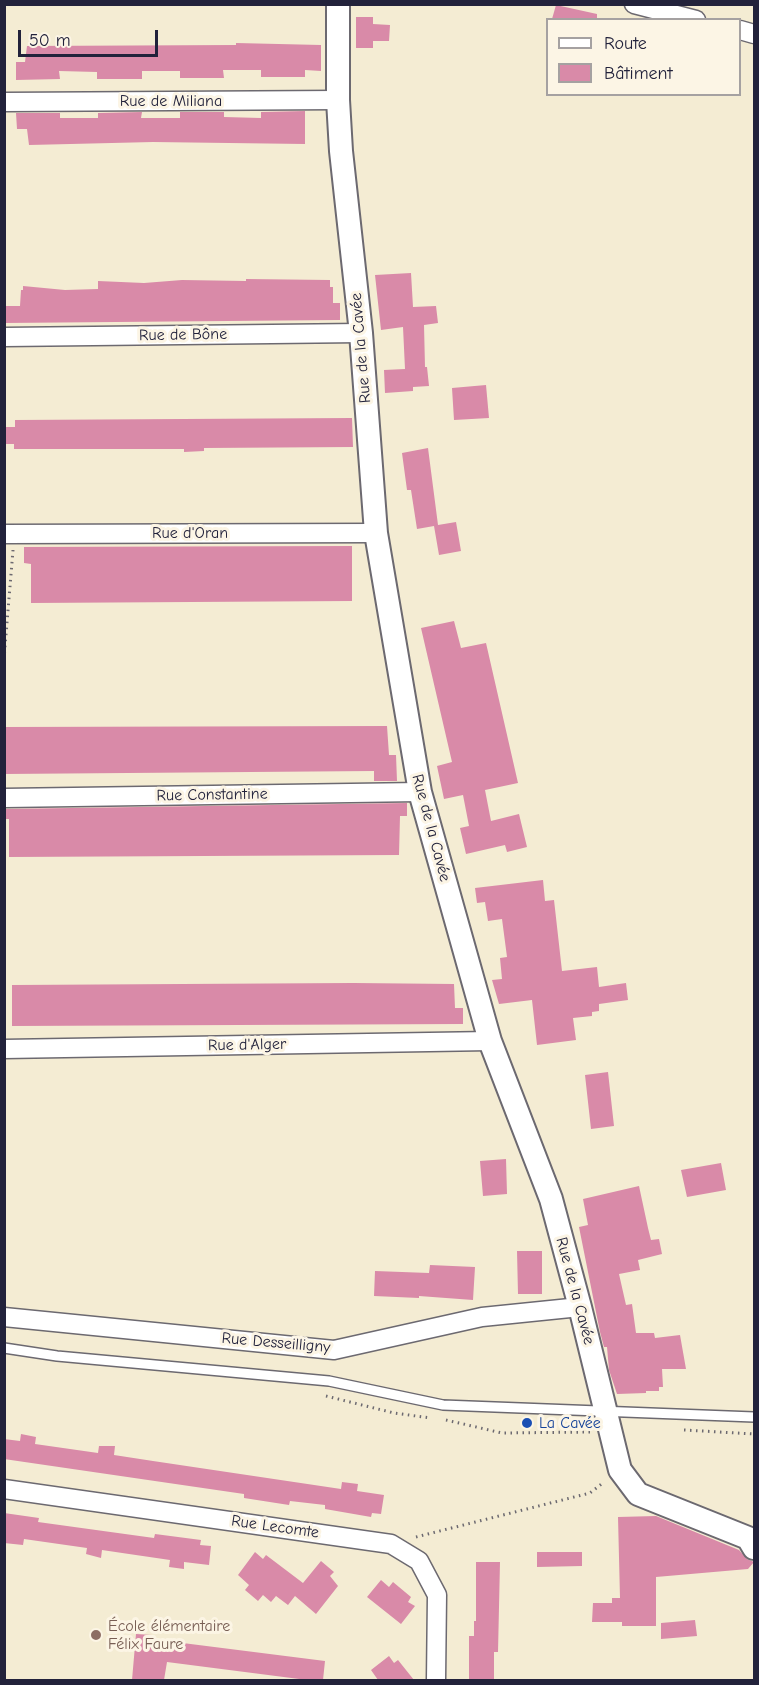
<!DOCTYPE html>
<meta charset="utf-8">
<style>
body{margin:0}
#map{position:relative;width:759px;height:1685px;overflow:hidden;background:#f4ecd3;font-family:"Comic Neue",sans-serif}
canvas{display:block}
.frame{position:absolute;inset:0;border:6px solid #22223b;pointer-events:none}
.legend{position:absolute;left:546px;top:18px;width:195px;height:78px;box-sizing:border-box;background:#fcf5e5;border:2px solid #a5a1a1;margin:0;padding:8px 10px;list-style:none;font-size:18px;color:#22223b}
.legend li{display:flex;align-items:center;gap:12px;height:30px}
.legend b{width:30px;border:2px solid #a5a1a1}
.scale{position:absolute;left:18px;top:30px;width:140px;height:27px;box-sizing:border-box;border:3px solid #22223b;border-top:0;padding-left:8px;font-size:18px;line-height:21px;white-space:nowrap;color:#22223b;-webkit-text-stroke:4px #fcf5e5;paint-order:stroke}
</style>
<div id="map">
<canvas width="759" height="1685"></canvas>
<div class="frame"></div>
<ul class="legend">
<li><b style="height:8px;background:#fff"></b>Route</li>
<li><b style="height:16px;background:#d98aa8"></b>Bâtiment</li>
</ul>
<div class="scale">50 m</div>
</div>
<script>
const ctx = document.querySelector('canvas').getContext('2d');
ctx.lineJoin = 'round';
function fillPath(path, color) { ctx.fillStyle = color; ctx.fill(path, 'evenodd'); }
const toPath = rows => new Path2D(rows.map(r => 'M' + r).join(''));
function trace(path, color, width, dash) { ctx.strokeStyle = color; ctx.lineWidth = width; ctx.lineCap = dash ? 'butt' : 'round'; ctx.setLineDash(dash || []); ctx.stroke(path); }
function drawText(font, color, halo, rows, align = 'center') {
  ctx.font = font + ' "Comic Neue",sans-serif'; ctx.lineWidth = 6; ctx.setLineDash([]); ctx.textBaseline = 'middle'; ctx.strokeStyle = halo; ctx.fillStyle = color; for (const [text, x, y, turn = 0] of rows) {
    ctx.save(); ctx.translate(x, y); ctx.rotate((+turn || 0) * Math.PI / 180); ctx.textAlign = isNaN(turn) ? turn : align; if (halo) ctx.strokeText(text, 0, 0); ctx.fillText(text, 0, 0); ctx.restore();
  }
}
const building = toPath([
 [556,5,597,14,597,20,552,19],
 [356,17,373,17,373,24,390,25,389,41,373,41,373,48,356,48],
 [236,43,321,45,321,71,305,70,305,77,261,77,261,70,223,70,224,78,180,78,180,71,142,71,142,79,97,79,97,72,59,71,60,79,16,80,16,62,25,62,27,46,236,45],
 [305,111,305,144,153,142,29,145,27,129,17,129,16,113,60,113,60,118,98,118,98,113,142,112,141,118,180,118,180,112,224,112,224,117,261,118,261,112],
 [411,273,413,307,436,306,438,323,424,325,425,367,427,367,429,386,413,387,413,391,385,393,384,370,405,369,403,327,381,330,375,275],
 [246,279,330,280,330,287,333,287,333,303,340,303,340,320,4,323,4,306,20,306,21,290,23,290,23,286,65,290,98,289,98,281,144,283,182,280,246,281],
 [486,385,489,418,454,420,452,388],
 [352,418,353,447,204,448,204,451,184,452,184,449,14,449,14,444,4,444,4,427,15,427,15,420],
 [428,448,438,525,456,522,461,551,439,555,434,526,417,529,411,490,407,490,402,453],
 [352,546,352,601,31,603,31,564,24,563,24,547],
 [454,621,461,648,486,643,518,783,485,790,491,821,519,814,527,847,507,852,505,845,466,854,460,828,469,826,463,795,444,799,437,766,452,762,421,628],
 [387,726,389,755,396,755,397,781,374,781,374,771,4,774,4,727],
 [407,803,407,816,400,816,399,855,9,857,9,819,4,819,4,809],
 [543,880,545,901,554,900,562,971,597,967,599,987,626,983,628,1000,599,1004,599,1011,592,1012,592,1016,573,1018,576,1040,537,1045,532,1000,499,1004,492,980,502,979,500,958,507,957,502,919,488,921,485,902,477,903,475,888],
 [353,983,454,984,455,1008,463,1008,463,1024,12,1026,12,985],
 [608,1072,614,1126,591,1129,585,1075],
 [506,1159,507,1194,483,1196,480,1161],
 [721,1163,726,1190,687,1197,681,1170],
 [639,1186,648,1228,651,1240,659,1239,662,1254,638,1260,640,1270,619,1274,626,1305,632,1304,636,1333,654,1333,655,1338,680,1335,686,1369,662,1369,663,1387,659,1387,659,1391,646,1391,646,1393,617,1394,609,1370,607,1347,604,1347,600,1332,579,1227,588,1225,583,1199],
 [517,1251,542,1251,542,1294,518,1294],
 [430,1265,475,1267,473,1300,419,1296,419,1298,374,1296,375,1271,429,1273],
 [21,1434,36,1437,35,1444,98,1453,99,1446,115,1446,114,1455,153,1461,341,1489,342,1482,358,1484,357,1491,384,1495,381,1514,372,1513,371,1517,325,1509,325,1505,290,1501,289,1505,244,1498,244,1494,4,1459,4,1439,20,1441],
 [4,1513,39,1518,38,1522,154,1538,155,1534,201,1540,200,1545,211,1546,209,1565,184,1562,184,1569,169,1567,170,1560,129,1554,102,1550,101,1558,86,1554,87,1548,24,1539,23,1545,4,1543],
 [656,1516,739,1550,747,1559,754,1562,748,1569,656,1577,656,1626,622,1626,622,1622,592,1622,593,1603,612,1603,612,1598,620,1598,618,1517],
 [255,1552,263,1559,266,1555,303,1583,321,1561,334,1572,330,1576,338,1586,316,1614,295,1596,288,1605,276,1596,271,1602,263,1595,258,1601,245,1590,249,1585,238,1575],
 [537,1552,582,1552,582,1566,537,1567],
 [476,1562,500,1562,498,1652,494,1652,494,1680,469,1680,469,1636,474,1636,474,1621,476,1621],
 [381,1580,389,1587,393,1582,411,1597,408,1602,415,1606,401,1624,367,1597],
 [695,1620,697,1636,661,1639,661,1623],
 [136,1634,152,1635,151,1639,325,1661,323,1680,307,1680,167,1662,164,1680,132,1680],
 [389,1656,394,1663,398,1660,414,1680,378,1680,371,1670]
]);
const path = toPath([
 [4,659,13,550],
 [326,1396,394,1413,431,1418],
 [446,1420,502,1433,591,1432],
 [684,1430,754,1434],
 [416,1537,590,1493,604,1482]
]);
const service = toPath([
 [4,1348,57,1356,329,1381,443,1405,754,1417]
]);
const minor = toPath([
 [634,4,696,20],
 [740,30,754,34],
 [4,102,338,100],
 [4,337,361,333],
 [4,534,376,533],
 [4,798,420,792],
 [4,1049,490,1041],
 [4,1317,334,1350,482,1317,580,1307],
 [4,1489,391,1544,419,1561,437,1595,436,1680]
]);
const tertiary = toPath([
 [338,4,338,100,341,151,361,333,376,533,420,792,490,1041,551,1199,580,1307,620,1470,638,1494,748,1538,754,1548]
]);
const markers = [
 [527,1423,6,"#1a4fb4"],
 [96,1635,6,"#8d6e63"]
];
const streetNames = [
 ["Rue de Miliana",171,101],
 ["Rue de Bône",183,335,-1],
 ["Rue de la Cavée",361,348,-95],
 ["Rue d'Oran",190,533],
 ["Rue Constantine",212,795,-1],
 ["Rue de la Cavée",431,828,75],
 ["Rue d'Alger",247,1045,-1],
 ["Rue de la Cavée",575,1291,75],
 ["Rue Desseilligny",276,1343,5],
 ["Rue Lecomte",275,1527,8]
];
const transitNames = [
 ["La Cavée",539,1423]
];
const educationNames = [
 ["École élémentaire",108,1626],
 ["Félix Faure",108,1644]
];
fillPath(building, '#d98aa8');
trace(service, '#6c6970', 12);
trace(minor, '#6c6970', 21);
trace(tertiary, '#6c6970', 26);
trace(path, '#6c6970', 3, [1.5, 4.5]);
trace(service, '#fff', 9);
trace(minor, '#fff', 18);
trace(tertiary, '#fff', 22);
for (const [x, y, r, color] of markers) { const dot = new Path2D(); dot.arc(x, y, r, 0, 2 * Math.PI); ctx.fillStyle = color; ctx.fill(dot); trace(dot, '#fcf5e5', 2); }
drawText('16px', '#22223b', '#fcf5e5', streetNames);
drawText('16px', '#164399', '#fcf5e5', transitNames, 'left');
drawText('16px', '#785e54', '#fcf5e5', educationNames, 'left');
</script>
